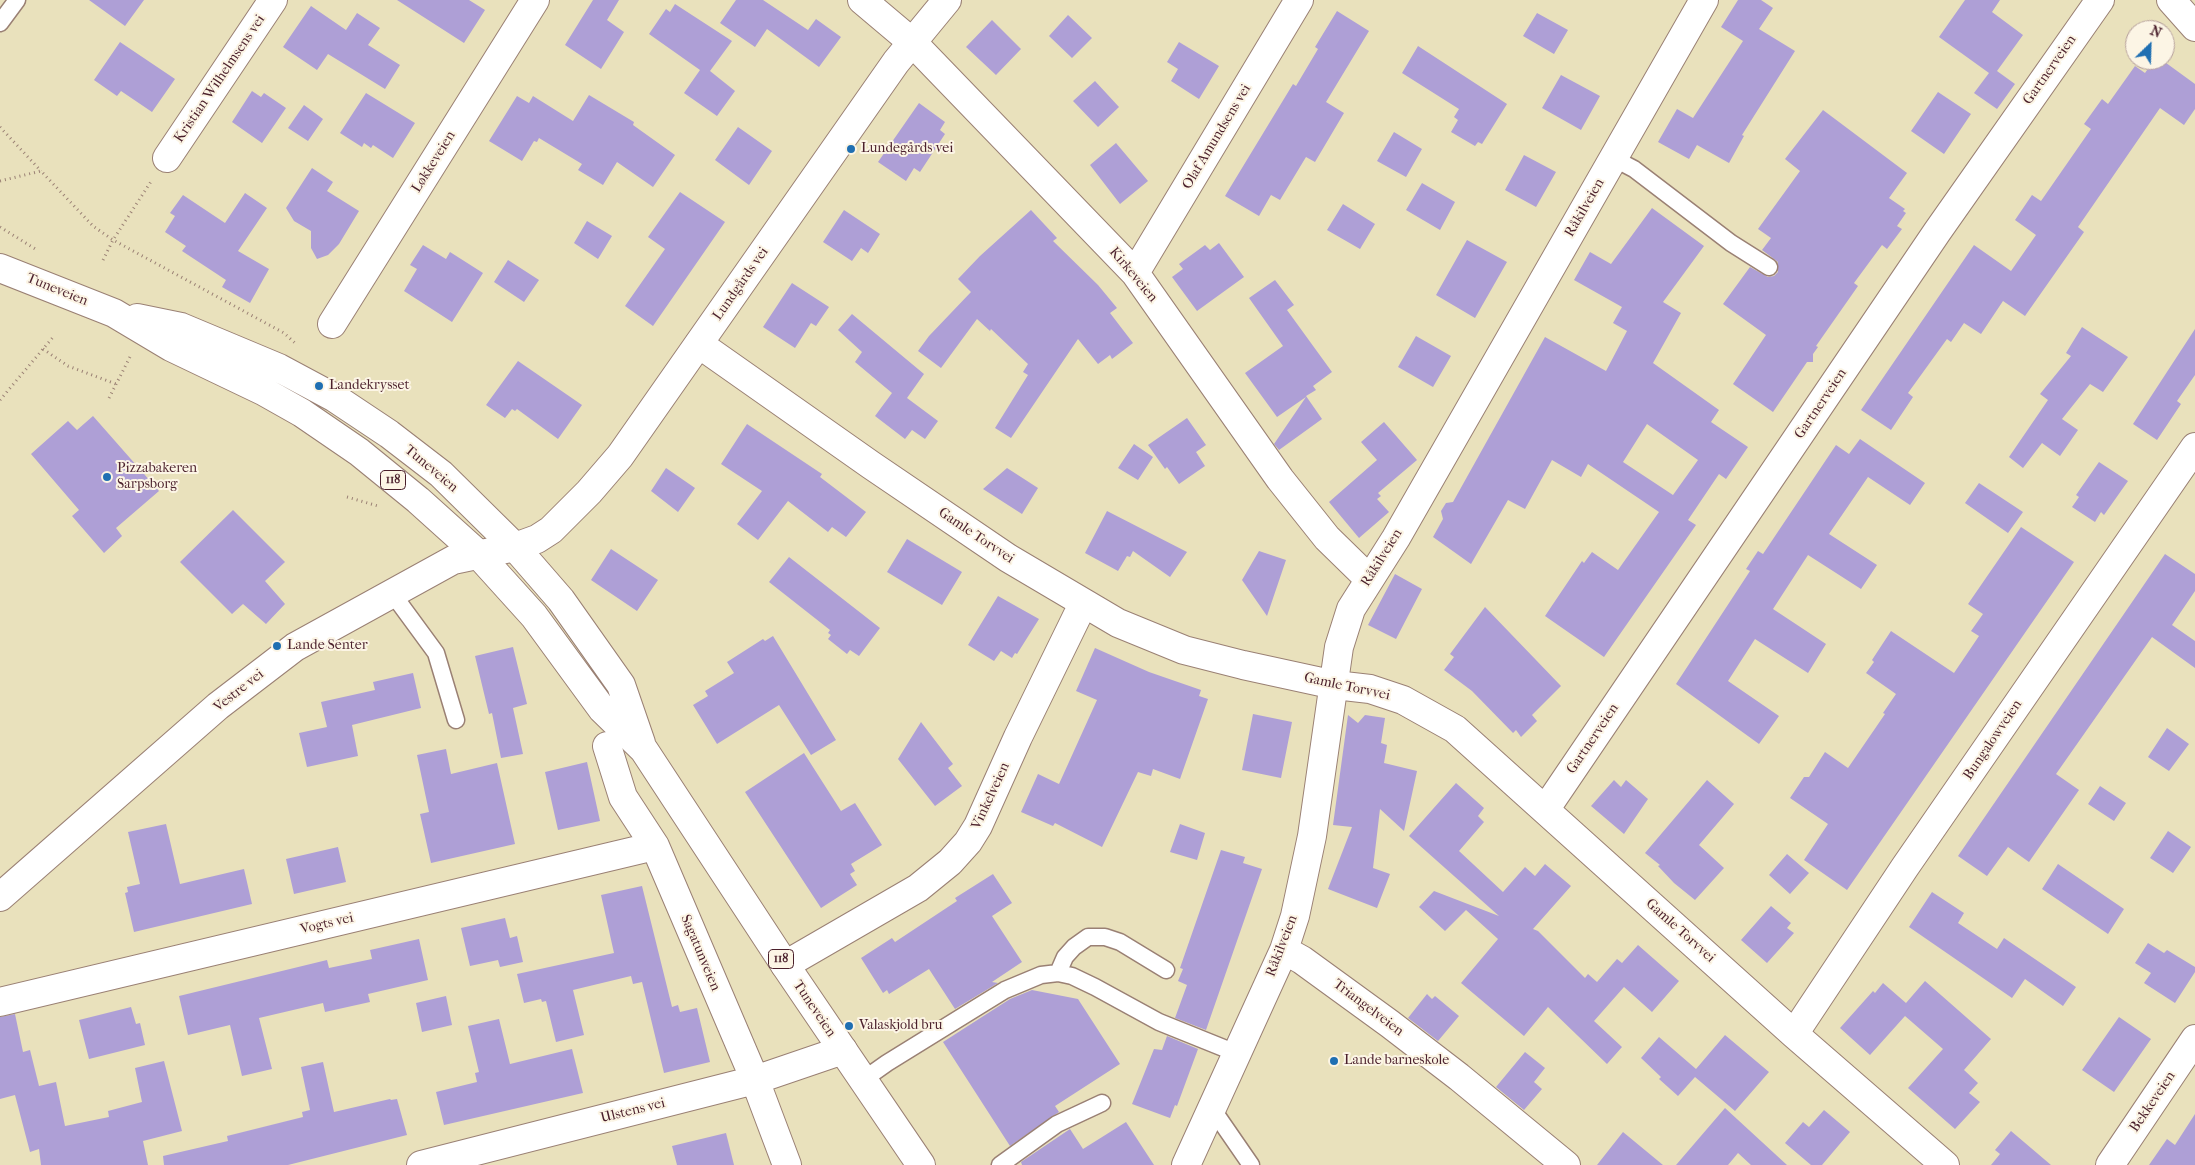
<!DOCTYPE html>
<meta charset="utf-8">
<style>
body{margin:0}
#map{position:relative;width:2195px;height:1165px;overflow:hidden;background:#e9e1bc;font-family:"IM FELL French Canon",serif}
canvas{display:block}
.north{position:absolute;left:2125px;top:20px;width:50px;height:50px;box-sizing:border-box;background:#fcf5e5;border:1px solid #b59f9b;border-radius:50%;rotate:24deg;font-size:14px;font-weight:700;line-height:20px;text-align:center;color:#4a1f2b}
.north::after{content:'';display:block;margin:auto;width:18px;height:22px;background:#1f6fb2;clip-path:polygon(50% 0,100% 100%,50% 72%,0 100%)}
</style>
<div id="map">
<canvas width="2195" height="1165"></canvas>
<div class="north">N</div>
</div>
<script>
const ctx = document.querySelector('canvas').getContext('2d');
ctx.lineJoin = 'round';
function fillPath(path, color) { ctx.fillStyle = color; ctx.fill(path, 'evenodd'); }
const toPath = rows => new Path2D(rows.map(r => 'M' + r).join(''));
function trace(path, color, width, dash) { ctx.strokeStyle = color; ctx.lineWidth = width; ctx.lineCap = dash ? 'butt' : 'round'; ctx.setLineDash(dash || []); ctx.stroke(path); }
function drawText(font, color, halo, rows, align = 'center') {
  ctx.font = font + ' "IM FELL French Canon",serif'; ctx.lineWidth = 4; ctx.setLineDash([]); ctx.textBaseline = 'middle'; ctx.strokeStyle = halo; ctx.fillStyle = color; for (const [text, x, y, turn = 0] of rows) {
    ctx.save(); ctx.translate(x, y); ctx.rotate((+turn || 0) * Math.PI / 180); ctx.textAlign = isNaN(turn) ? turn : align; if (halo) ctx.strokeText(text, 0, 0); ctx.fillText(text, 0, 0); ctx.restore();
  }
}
const building = toPath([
 [89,0,144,0,125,26],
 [397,0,469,0,485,10,464,43],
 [593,0,619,0,607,20,624,32,601,69,565,45],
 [736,0,763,0,808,30,816,19,841,37,819,67,767,29,755,47,720,23],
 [1738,0,1761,0,1773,8,1759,29,1795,51,1742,135,1744,136,1729,163,1697,145,1689,159,1658,142,1677,109,1693,118,1743,41,1721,27],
 [1965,0,2000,0,1992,12,2023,35,1997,71,2015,84,1997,109,1974,93,1989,73,1939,37],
 [675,4,732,41,710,71,735,91,717,116,684,93,700,70,649,34,666,9,670,12],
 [311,6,346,30,357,13,380,28,368,45,400,65,385,89,328,54,317,70,283,47],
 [1337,11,1369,31,1326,102,1344,113,1315,162,1306,157,1280,200,1271,195,1259,216,1225,196,1293,84,1296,86,1318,49,1315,47],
 [1537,13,1568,30,1554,54,1523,36],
 [1068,15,1092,38,1072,58,1049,36],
 [992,20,1021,49,996,75,966,47],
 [120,42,175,79,152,112,121,91,117,96,94,80],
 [1179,42,1219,66,1199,99,1171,81,1178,69,1167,62],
 [1418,46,1507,104,1482,144,1478,142,1475,146,1451,132,1458,120,1454,117,1459,109,1402,73],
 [2154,60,2162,60,2195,84,2195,109,2184,125,2160,108,2078,227,2084,232,2025,316,2003,301,1981,334,1964,323,1951,342,1947,339,1908,393,1913,397,1891,430,1861,410,1974,245,2011,271,2036,235,2015,220,2032,195,2041,201,2091,129,2084,124,2102,99,2108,104,2135,66,2145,73],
 [1561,75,1600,96,1581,130,1542,108],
 [1095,81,1119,107,1098,127,1073,101],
 [252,91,261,97,264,93,286,108,262,143,232,122],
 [1938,92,1971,114,1944,154,1911,131],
 [366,93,415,123,393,158,373,145,371,148,364,143,362,147,340,133],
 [589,95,634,122,633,125,675,155,653,187,617,162,603,185,578,170,582,164,539,138,537,142,534,141,522,161,489,141,517,96,529,103,533,96,573,121],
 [919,103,945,122,940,130,945,134,920,172,914,168,906,181,878,162],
 [304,105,323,119,308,141,288,128],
 [1823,110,1907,173,1889,198,1905,209,1903,211,1906,213,1897,226,1902,229,1887,249,1882,245,1854,283,1858,286,1816,346,1818,347,1813,354,1813,362,1807,362,1773,412,1733,384,1766,335,1723,304,1750,267,1768,277,1774,276,1778,272,1778,262,1762,250,1771,238,1758,229,1800,171,1785,159],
 [738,127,772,151,749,185,715,160],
 [1394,132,1422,149,1406,177,1377,161],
 [1116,143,1148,181,1120,204,1090,165],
 [1524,155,1556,172,1536,207,1505,190],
 [312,168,333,182,327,191,359,211,339,244,328,255,317,259,311,248,311,231,294,221,286,208],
 [1422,183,1455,202,1440,230,1406,210],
 [680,192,725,222,653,326,625,306,665,249,648,237],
 [245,193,267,208,238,251,269,269,250,303,222,287,226,280,182,251,186,246,165,232,175,216,170,213,183,195,225,223],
 [1343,204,1375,224,1360,249,1327,230],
 [1652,208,1704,246,1663,302,1681,313,1653,363,1719,410,1711,422,1748,447,1726,479,1719,474,1688,520,1696,525,1604,657,1545,616,1582,561,1584,563,1592,552,1618,570,1659,512,1588,464,1581,477,1552,460,1525,509,1508,500,1471,564,1433,537,1443,519,1441,511,1446,503,1453,502,1545,337,1606,371,1627,331,1613,323,1622,307,1574,280,1590,252,1611,264],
 [1647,424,1698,460,1673,495,1623,462],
 [844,210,880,234,868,253,861,248,852,261,823,242],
 [1031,210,1057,238,1053,241,1098,285,1117,308,1110,313,1133,343,1112,359,1110,355,1098,364,1078,339,1011,438,995,428,1028,375,1023,372,1028,364,991,329,990,331,977,319,941,368,918,351,929,336,971,292,958,279,980,256],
 [587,221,612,236,598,259,574,243],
 [1467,240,1507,262,1475,318,1436,295],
 [1219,243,1244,277,1197,311,1172,277,1183,269,1179,264,1205,245,1210,250],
 [423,245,446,259,450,252,483,273,452,322,404,291,417,269,410,265],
 [508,260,539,280,524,302,494,282],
 [1275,280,1294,305,1287,310,1332,372,1313,386,1316,390,1306,396,1322,419,1279,450,1274,444,1306,397,1277,417,1245,373,1283,346,1249,298],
 [792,283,829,307,816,326,811,323,795,348,763,327],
 [852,314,924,374,907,398,938,421,925,439,912,430,905,439,875,416,892,393,855,362,862,352,838,330],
 [2082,327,2128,357,2103,392,2090,384,2062,419,2078,430,2060,456,2042,443,2023,468,2009,457,2048,400,2040,394,2071,356,2066,353],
 [2195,329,2195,375,2177,401,2181,404,2157,440,2133,424],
 [1416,336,1451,356,1433,387,1398,367],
 [518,361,582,405,558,439,517,409,515,411,512,409,505,418,486,405],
 [93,416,159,491,116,528,122,536,104,553,72,516,79,510,31,454,68,421,77,430],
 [1187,418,1206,445,1196,452,1205,466,1179,484,1167,467,1165,469,1148,445],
 [1384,422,1417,460,1378,493,1381,496,1377,499,1389,512,1359,538,1329,502,1377,460,1361,442],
 [747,424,822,474,820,477,866,512,846,537,832,527,828,532,788,501,758,540,737,524,762,491,721,464],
 [1860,439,1925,483,1910,505,1868,477,1829,534,1877,565,1861,589,1808,555,1773,609,1826,644,1808,673,1755,639,1728,681,1779,716,1759,744,1676,684,1750,571,1746,569,1758,551,1763,554,1836,445,1849,454],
 [1134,444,1153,457,1138,480,1118,468],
 [2099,462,2128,481,2104,515,2101,512,2095,522,2072,507,2079,497,2076,495],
 [666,468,695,488,678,512,651,491],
 [1007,468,1038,488,1022,514,983,489],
 [1979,483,2023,512,2008,533,1965,503],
 [233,510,285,562,265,581,285,604,266,624,243,604,232,614,180,562],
 [1107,511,1187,552,1170,577,1133,551,1130,557,1127,556,1118,571,1085,553],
 [2021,527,2074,562,1847,890,1804,860,1828,824,1790,798,1804,777,1809,777,1825,752,1848,768,1885,714,1883,713,1896,694,1866,673,1874,662,1872,660,1891,631,1954,673,1979,636,1971,631,1983,614,1968,604],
 [907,539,962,572,942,605,887,572],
 [611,549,658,580,637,611,591,580],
 [1259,551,1286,560,1267,616,1242,580],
 [2165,554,2195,574,2195,591,2172,625,2195,641,2195,668,2152,637,2056,774,2079,790,2029,862,2008,847,1987,876,1958,856],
 [789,557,880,628,859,656,850,650,847,654,828,639,831,635,828,633,830,630,769,582],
 [1395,574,1422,589,1396,639,1368,625],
 [998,596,1039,619,1017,654,1015,653,1012,658,1001,651,994,661,968,645],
 [1485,607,1561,686,1532,715,1537,721,1521,737,1516,730,1513,733,1472,691,1444,670,1454,657,1450,654],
 [773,636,836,740,811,755,779,705,717,744,693,705,708,696,705,691,734,673,727,662,763,639,765,641],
 [513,647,527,704,513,708,523,754,501,758,492,713,489,714,475,656],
 [1095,648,1149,672,1201,690,1199,696,1208,699,1180,779,1153,769,1151,776,1138,772,1102,847,1055,823,1053,826,1021,812,1038,774,1059,784,1097,700,1076,691],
 [413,673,421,708,352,725,358,756,307,767,299,733,327,727,321,702,375,690,373,682],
 [1253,714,1292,722,1281,778,1242,770],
 [1348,715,1358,723,1365,715,1385,718,1381,743,1387,745,1384,763,1417,771,1404,831,1380,809,1373,868,1390,874,1377,908,1328,889,1352,827,1333,825],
 [921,722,953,764,948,768,962,786,935,806,898,759],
 [2167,728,2189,744,2169,771,2148,757],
 [446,749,451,774,497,763,515,844,431,863,420,814,429,812,417,755],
 [804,753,841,811,855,803,882,845,851,864,855,871,850,874,857,885,821,908,745,792],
 [587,762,600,821,558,830,545,772],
 [1614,780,1621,787,1626,780,1648,799,1624,834,1591,806],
 [1707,780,1734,804,1699,845,1724,868,1695,900,1674,883,1658,866,1660,865,1645,853],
 [1456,783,1484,808,1478,816,1484,822,1459,851,1503,892,1525,867,1535,876,1545,864,1571,886,1533,929,1538,931,1585,978,1588,974,1597,982,1617,959,1622,963,1638,945,1679,981,1652,1012,1624,987,1594,1021,1622,1047,1607,1064,1548,1007,1524,1036,1461,983,1498,939,1466,910,1445,931,1419,907,1434,891,1499,916,1409,836],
 [2100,786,2126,803,2114,821,2088,804],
 [166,824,180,884,244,869,252,904,134,932,125,893,128,892,127,887,140,884,128,832],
 [1180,824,1205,833,1197,860,1170,852],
 [2168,831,2191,847,2173,873,2150,858],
 [338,847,346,882,294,894,286,859],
 [1221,850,1245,857,1243,863,1262,869,1206,1030,1175,1018,1187,985,1178,981,1183,969,1180,968],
 [1787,854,1809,873,1790,894,1769,875],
 [2058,864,2124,909,2108,934,2042,889],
 [993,874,1012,903,992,916,1022,962,992,982,998,983,955,1009,929,969,889,994,887,990,883,993,861,958,892,938,895,942,957,901,955,898],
 [642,886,672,1007,678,1005,680,1012,697,1008,710,1062,664,1073,642,982,633,984,631,976,573,990,584,1035,556,1042,546,1001,542,1002,541,999,524,1003,517,974,614,953,601,895],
 [1932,892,1964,913,1958,923,1997,949,2004,938,2076,987,2063,1006,2025,979,2012,998,1909,927],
 [1771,906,1791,923,1787,928,1794,933,1767,963,1741,940],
 [505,918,510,938,517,936,523,962,500,967,498,960,470,966,461,928],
 [419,939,428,980,368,994,370,1002,325,1012,323,1003,259,1018,272,1069,242,1076,230,1025,188,1035,179,996,327,960,329,968,372,959,370,950],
 [2148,943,2164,953,2167,950,2195,967,2195,972,2175,1003,2144,983,2151,973,2135,963],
 [1925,981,1991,1039,1964,1070,1978,1083,1969,1093,1980,1102,1955,1129,1908,1088,1943,1049,1905,1016,1870,1055,1840,1028,1873,991,1875,993,1883,983,1906,1003],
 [1032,990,1078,999,1120,1064,1055,1106,1059,1112,1010,1146,943,1042,1010,999],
 [1427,994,1432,999,1435,996,1459,1016,1438,1041,1408,1018],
 [446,996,452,1025,422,1032,416,1003],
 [131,1007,136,1024,140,1023,145,1045,89,1059,79,1020],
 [15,1014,23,1052,30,1050,39,1086,56,1082,65,1126,109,1117,108,1111,142,1102,135,1068,164,1061,182,1131,143,1141,148,1165,41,1165,39,1149,30,1152,15,1095,0,1099,0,1017],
 [2119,1017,2151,1039,2114,1092,2082,1070],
 [499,1019,510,1064,572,1049,583,1093,444,1125,436,1092,477,1082,475,1073,479,1072,468,1026],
 [1725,1035,1769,1072,1735,1111,1695,1077,1678,1096,1659,1079,1661,1077,1641,1058,1659,1037,1696,1069],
 [1167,1036,1198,1049,1177,1106,1175,1105,1170,1118,1132,1104,1154,1049,1162,1050],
 [1525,1052,1545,1068,1534,1082,1542,1089,1524,1110,1496,1087],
 [323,1062,334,1112,390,1099,391,1100,397,1099,407,1135,288,1165,164,1165,163,1156,228,1141,227,1136,303,1117,302,1112,310,1110,301,1067],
 [1725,1108,1787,1165,1751,1165,1738,1153,1728,1165,1676,1165],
 [1824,1110,1850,1132,1822,1165,1811,1165,1785,1143,1803,1122,1809,1127],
 [2195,1114,2195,1165,2149,1165,2167,1139,2175,1145],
 [1126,1122,1154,1165,1022,1165,1021,1162,1070,1129,1083,1149],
 [2011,1131,2051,1165,1991,1165,2000,1154,1995,1150],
 [1623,1132,1663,1165,1597,1165],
 [726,1133,734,1165,677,1165,672,1146]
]);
const path = toPath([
 [0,127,41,171],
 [0,181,41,171,93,226,113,240,284,333,295,343],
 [0,227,37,250],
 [103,260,113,240,152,180],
 [43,349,68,366,116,384],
 [109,398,131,355],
 [0,400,54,336],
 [347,497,378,506]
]);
const lane = toPath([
 [0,23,17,0],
 [1613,158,1634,169,1731,243,1769,267],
 [392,593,436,653,456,720],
 [1058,973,1065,957,1074,947,1088,937,1105,937,1120,942,1166,970],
 [863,1080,887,1063,1005,990,1041,975,1058,973,1072,976,1095,987,1159,1022,1236,1053],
 [1211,1107,1251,1165],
 [1000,1165,1057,1124,1102,1103]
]);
const street = toPath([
 [862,0,913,43,1135,273,1280,479,1327,538,1369,579],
 [167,158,273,0],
 [1135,273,1299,0],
 [332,324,535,0],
 [699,344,871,465,1008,558,1118,623,1184,650,1243,665,1335,685,1370,689,1403,700,1455,729,1794,1034,1945,1165],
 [607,746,623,797,655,846,755,1080,787,1165],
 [1545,810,1937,232,2100,0],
 [1284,950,1302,960,1390,1024,1459,1077,1566,1165],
 [785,965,918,888,950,862,968,842,978,826,1018,737,1083,604],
 [0,1002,655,846],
 [1794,1034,1905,867,2195,447],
 [421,1165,755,1080,843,1050],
 [1186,1165,1284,950,1295,916,1312,836,1339,647,1351,609,1396,538,1704,0],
 [2110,1165,2195,1039]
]);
const secondary = toPath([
 [2171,0,2195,27],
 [0,897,218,706,295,647,453,560,515,547,537,539,551,530,589,492,620,456,896,62,947,0]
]);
const primary = toPath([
 [0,268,114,313,171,347,263,391,302,413,359,452,418,500,478,554,534,616,602,709,644,750,785,965,921,1165],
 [137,318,181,327,279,368,335,398,389,434,441,474,515,547,561,600,621,685,641,743]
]);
const markers = [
 [851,149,5,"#1f6fb2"],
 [319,386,5,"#1f6fb2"],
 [107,477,5,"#1f6fb2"],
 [277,646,5,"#1f6fb2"],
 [849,1026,5,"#1f6fb2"],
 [1334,1061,5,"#1f6fb2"]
];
const shields = [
 [393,480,25],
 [781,959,25]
];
const shieldNames = [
 ["118",393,480],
 ["118",781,959]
];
const streetNames = [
 ["Gartnerveien",2050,70,-55],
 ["Kristian Wilhelmsens vei",220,79,-56],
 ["Olaf Amundsens vei",1217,137,-59],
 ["Løkkeveien",434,162,-58],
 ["Råkilveien",1585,208,-60],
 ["Kirkeveien",1133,275,50],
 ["Lundgårds vei",741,284,-55],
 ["Tuneveien",57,290,22],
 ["Gartnerveien",1821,404,-56],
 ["Tuneveien",431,469,40],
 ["Gamle Torvvei",976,536,34],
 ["Råkilveien",1382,558,-58],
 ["Gamle Torvvei",1347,687,12],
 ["Vestre vei",239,691,-38],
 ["Gartnerveien",1593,739,-56],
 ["Bungalowveien",1993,740,-56],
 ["Vinkelveien",991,796,-65],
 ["Vogts vei",327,924,-13],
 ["Gamle Torvvei",1680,931,42],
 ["Råkilveien",1282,946,-69],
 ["Sagatunveien",700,953,67],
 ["Triangelveien",1368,1008,37],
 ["Tuneveien",814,1009,56],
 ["Bekkeveien",2153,1102,-56],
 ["Ulstens vei",633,1111,-14]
];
const poiNames = [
 ["Lundegårds vei",861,149],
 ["Landekrysset",329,386],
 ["Pizzabakeren",117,469],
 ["Sarpsborg",117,485],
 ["Lande Senter",287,646],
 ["Valaskjold bru",859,1026],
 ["Lande barneskole",1344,1061]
];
fillPath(building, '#ae9fd6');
trace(lane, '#9a8074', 19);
trace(street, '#9a8074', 30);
trace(secondary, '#9a8074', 30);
trace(primary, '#9a8074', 30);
trace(path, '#9a8074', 3, [1, 4]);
trace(lane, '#fff', 16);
trace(street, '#fff', 28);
trace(secondary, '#fff', 28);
trace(primary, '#fff', 28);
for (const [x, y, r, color] of markers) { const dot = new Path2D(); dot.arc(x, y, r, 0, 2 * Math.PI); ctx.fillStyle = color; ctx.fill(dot); trace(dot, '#fcf5e5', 2); }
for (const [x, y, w] of shields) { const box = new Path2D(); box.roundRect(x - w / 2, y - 9.5, w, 19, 4); ctx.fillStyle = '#fcf5e5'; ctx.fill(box); trace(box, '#4a1f2b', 1); }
drawText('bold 12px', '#4a1f2b', null, shieldNames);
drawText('14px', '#4a1f2b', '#fcf5e5', streetNames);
drawText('14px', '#4a1f2b', '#fcf5e5', poiNames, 'left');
</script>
